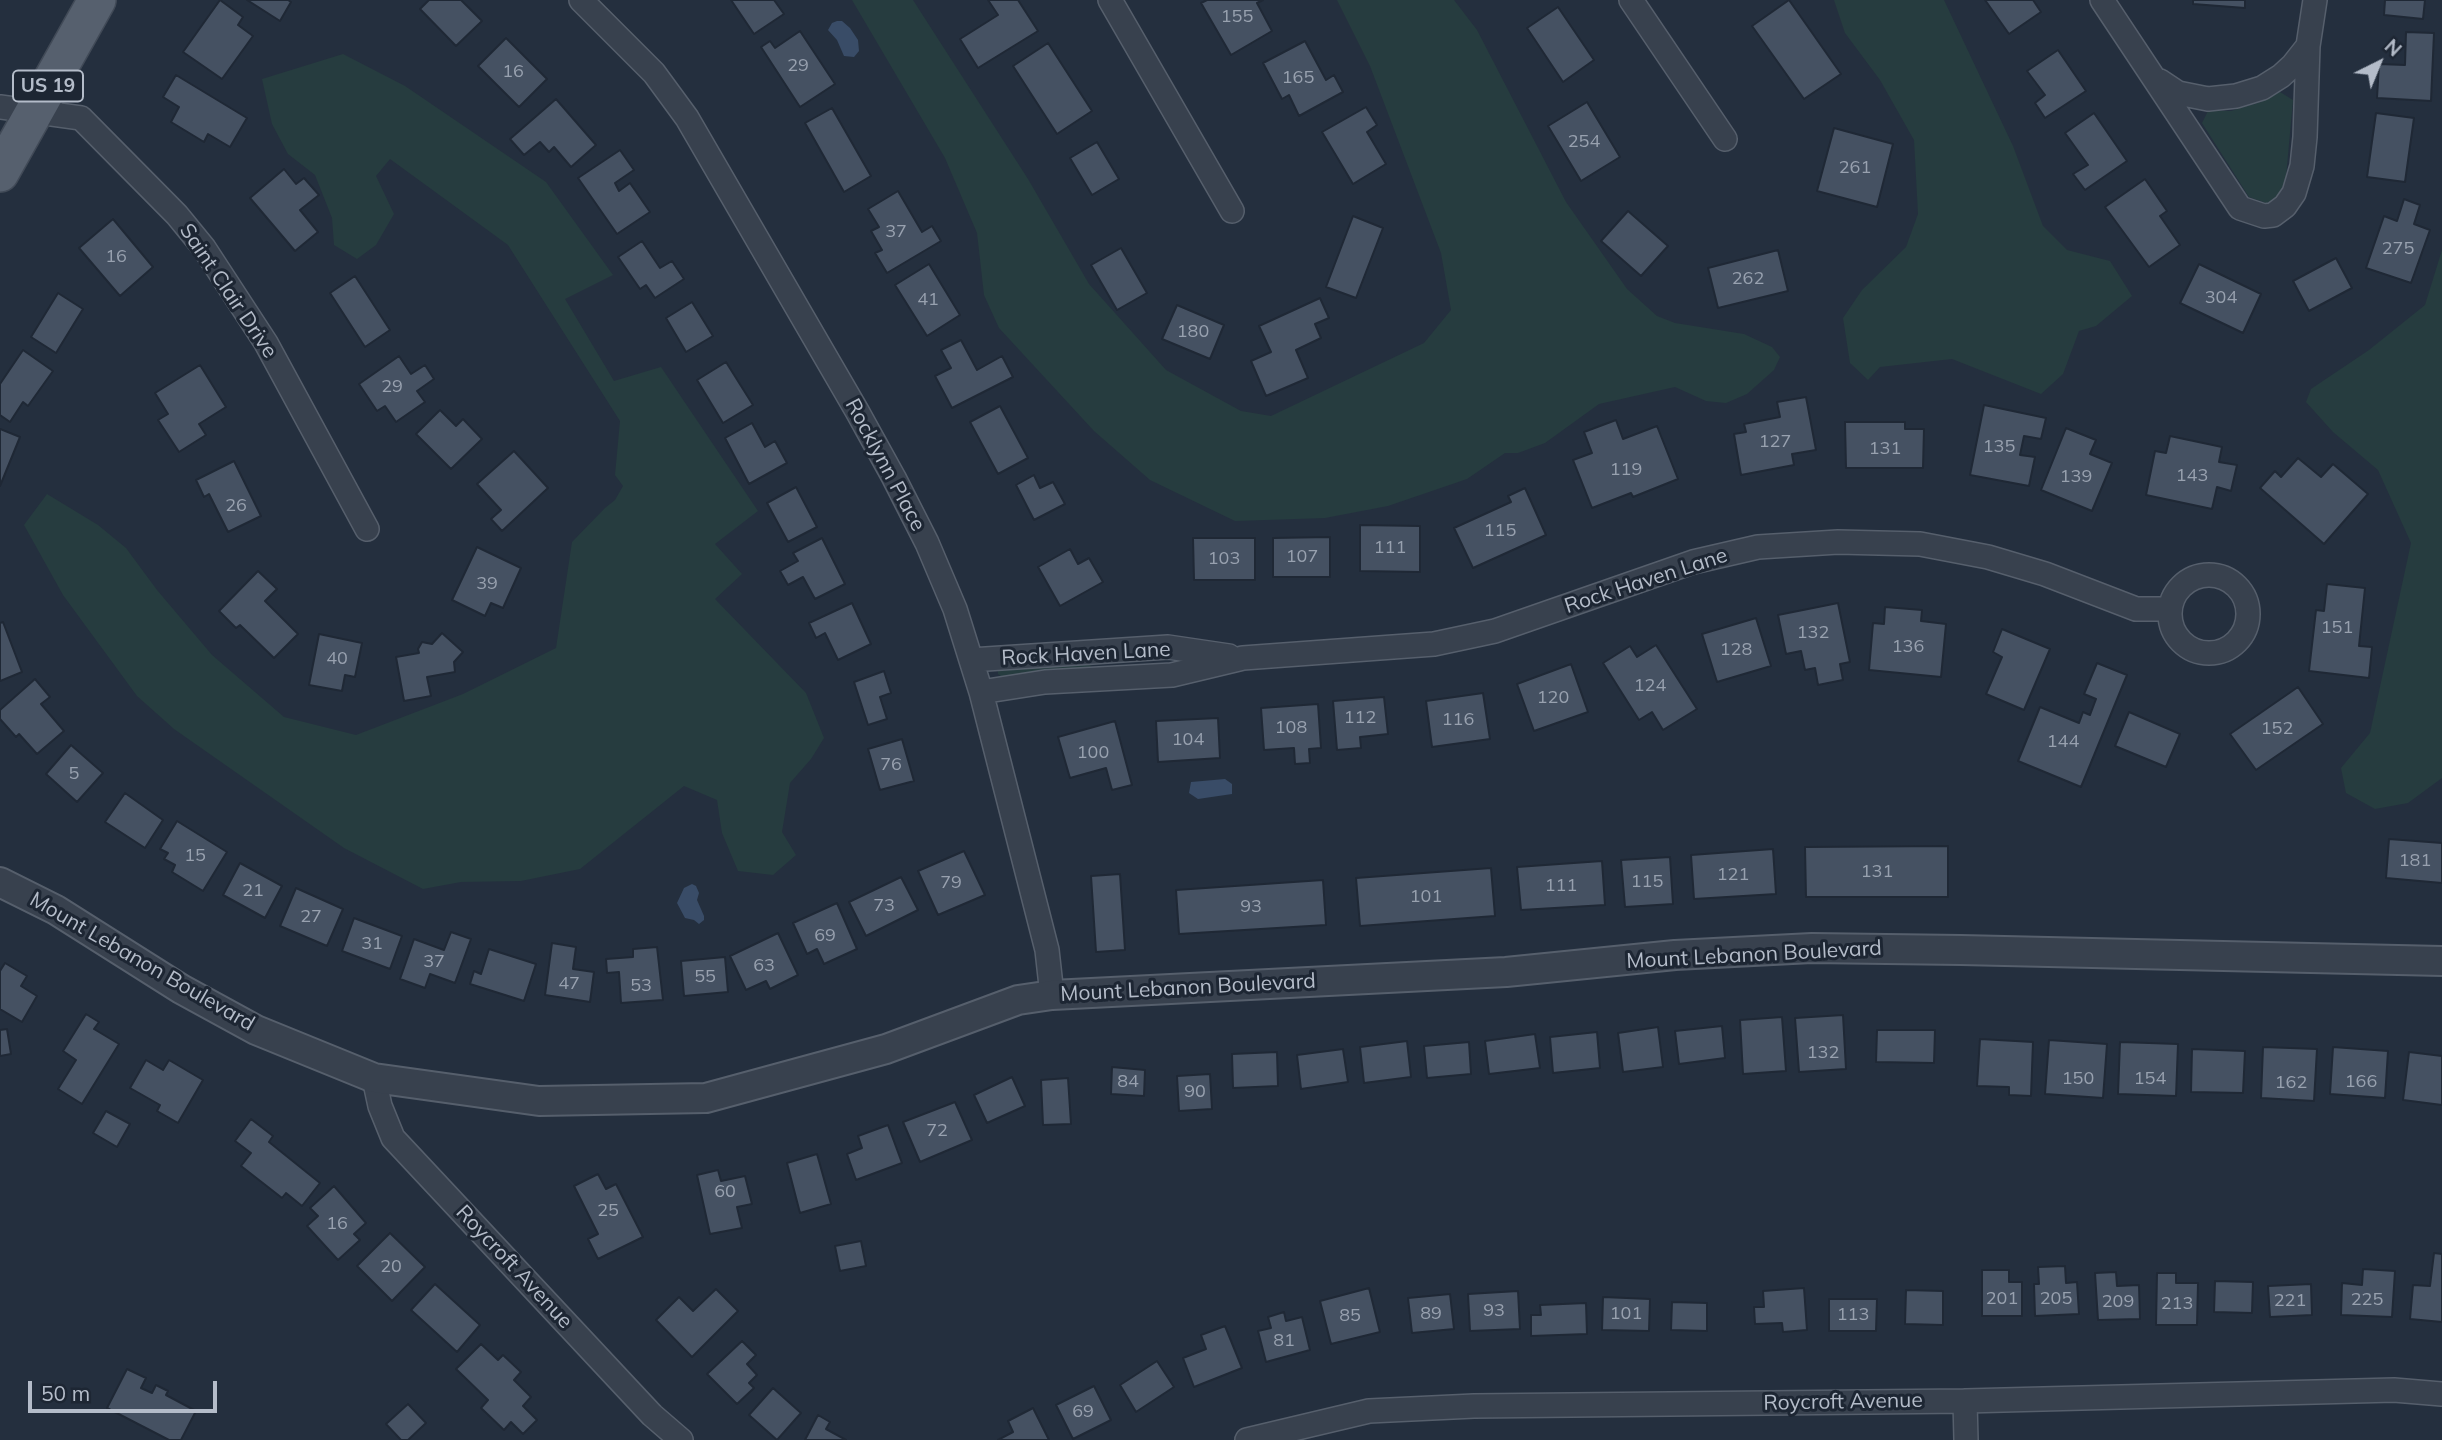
<!DOCTYPE html>
<style>
body{margin:0}
#map{position:relative;width:2442px;height:1440px;overflow:hidden;background:#242f3e;font-family:Mulish,sans-serif}
canvas{display:block}
.north{position:absolute;left:2344px;top:28px;width:70px;height:70px;-webkit-text-stroke:5px #1d2633;paint-order:stroke;rotate:43deg;font-size:19px;font-weight:700;line-height:28px;text-align:center;color:#b4bcc9}
.north::after{content:'';display:block;margin:auto;width:24px;height:32px;background:#b4bcc9;clip-path:polygon(50% 0,100% 100%,50% 72%,0 100%)}
.scale{position:absolute;left:28px;top:1381px;width:189px;height:32px;box-sizing:border-box;border:4px solid #b4bcc9;border-top:0;padding-left:9px;font-size:21px;line-height:24px;white-space:nowrap;color:#b4bcc9;-webkit-text-stroke:5px #1d2633;paint-order:stroke}
</style>
<div id="map">
<canvas width="2442" height="1440"></canvas>
<div class="north">N</div>
<div class="scale">50 m</div>
</div>
<script>
const ctx = document.querySelector('canvas').getContext('2d');
ctx.lineJoin = 'round';
function fillPath(path, color) { ctx.fillStyle = color; ctx.fill(path, 'evenodd'); }
const toPath = rows => new Path2D(rows.map(r => 'M' + r).join(''));
function trace(path, color, width, dash) { ctx.strokeStyle = color; ctx.lineWidth = width; ctx.lineCap = dash ? 'butt' : 'round'; ctx.setLineDash(dash || []); ctx.stroke(path); }
function drawText(font, color, halo, rows, align = 'center') {
  ctx.font = font + ' Mulish,sans-serif'; ctx.lineWidth = 6; ctx.setLineDash([]); ctx.textBaseline = 'middle'; ctx.strokeStyle = halo; ctx.fillStyle = color; for (const [text, x, y, turn = 0] of rows) {
    ctx.save(); ctx.translate(x, y); ctx.rotate((+turn || 0) * Math.PI / 180); ctx.textAlign = isNaN(turn) ? turn : align; if (halo) ctx.strokeText(text, 0, 0); ctx.fillText(text, 0, 0); ctx.restore();
  }
}
const green = toPath([
 [852,0,913,0,1028,179,1089,284,1166,370,1241,411,1271,416,1424,343,1451,310,1441,253,1370,66,1337,0,1454,0,1477,30,1566,202,1627,289,1657,316,1675,323,1744,334,1772,347,1780,357,1774,370,1747,394,1726,403,1706,401,1675,387,1599,404,1545,443,1518,453,1505,453,1467,479,1388,506,1325,518,1235,521,1150,480,1094,431,999,328,984,295,977,233,945,158],
 [1834,0,1944,0,2013,146,2043,226,2067,250,2110,261,2132,296,2096,326,2079,331,2063,374,2041,394,1952,359,1880,367,1868,380,1850,363,1843,318,1862,290,1906,247,1918,214,1914,140,1880,80,1845,33],
 [343,54,405,86,546,182,613,275,565,299,614,381,661,367,758,511,715,544,742,574,715,599,806,693,824,738,811,759,790,783,782,832,796,855,773,875,738,871,722,833,717,800,684,786,580,869,521,881,461,882,423,889,344,848,174,729,137,696,63,595,24,525,47,494,98,525,126,548,157,590,212,655,284,717,356,735,463,694,556,648,572,542,605,508,615,500,623,486,615,475,620,421,508,245,390,159,376,176,394,214,376,245,357,259,334,245,332,218,315,175,288,154,272,124,262,79],
 [2280,92,2293,100,2285,188,2276,200,2266,203,2249,197,2202,123,2208,111,2231,111,2261,102],
 [2442,250,2442,778,2408,803,2375,809,2346,793,2341,768,2370,733,2411,543,2378,470,2333,432,2306,402,2311,389,2369,350,2425,305],
 [1090,663,1091,668,1087,672,1002,677,998,674,998,669]
]);
const water = toPath([
 [837,21,842,21,850,28,858,40,859,51,854,57,844,56,837,40,828,30,832,23],
 [1225,779,1232,784,1232,794,1198,799,1189,793,1191,782],
 [692,884,696,886,699,893,697,900,704,916,704,920,699,924,694,920,685,918,677,903,684,888]
]);
const building = toPath([
 [220,0,243,17,238,25,253,36,222,79,183,52,220,0],
 [247,0,288,0,291,2,280,21,247,0],
 [429,0,461,0,482,21,456,46,420,9,429,0],
 [731,0,774,0,784,14,754,34,731,0],
 [988,0,1018,0,1038,31,978,68,960,39,998,15,988,0],
 [1207,0,1263,0,1257,3,1272,31,1231,55,1201,3,1207,0],
 [1789,0,1841,74,1804,99,1752,26,1789,0],
 [1985,0,2033,0,2041,12,2009,34,1985,0],
 [2193,0,2245,0,2245,8,2193,4,2193,0],
 [2385,0,2425,0,2423,19,2384,15,2385,0],
 [1558,7,1594,60,1563,82,1527,28,1558,7],
 [800,31,835,84,800,107,761,47,770,41,775,48,800,31],
 [2406,32,2434,33,2431,101,2377,98,2379,64,2405,65,2406,32],
 [506,38,547,79,519,107,478,66,506,38],
 [1305,41,1326,80,1334,75,1343,92,1299,116,1289,95,1282,99,1263,63,1305,41],
 [1048,43,1092,111,1057,134,1013,66,1048,43],
 [2058,50,2086,91,2045,118,2035,103,2045,95,2027,71,2058,50],
 [176,75,247,118,230,147,208,134,204,142,171,122,179,107,163,97,176,75],
 [556,99,596,145,571,167,554,147,549,152,540,142,524,155,510,139,556,99],
 [1587,102,1620,157,1581,181,1548,126,1587,102],
 [1366,107,1377,125,1367,132,1386,164,1353,184,1322,132,1366,107],
 [832,108,871,176,844,192,805,123,832,108],
 [2094,113,2127,161,2085,190,2073,174,2088,165,2065,133,2094,113],
 [2376,113,2414,118,2405,182,2367,177,2376,113],
 [1834,128,1893,144,1877,207,1817,191,1834,128],
 [1097,142,1119,179,1092,195,1070,158,1097,142],
 [620,150,634,170,615,183,619,191,630,183,650,212,617,234,578,178,620,150],
 [284,169,296,184,304,178,319,195,300,210,318,232,295,251,250,198,284,169],
 [2145,179,2167,211,2160,216,2180,245,2149,267,2105,207,2145,179],
 [898,191,922,232,932,226,941,241,887,273,875,253,882,250,871,231,879,227,868,209,898,191],
 [2404,199,2420,205,2414,224,2430,230,2411,283,2366,268,2384,216,2397,221,2404,199],
 [1628,211,1668,246,1641,276,1601,241,1628,211],
 [1353,216,1383,228,1356,298,1326,287,1353,216],
 [113,219,153,267,120,296,79,248,113,219],
 [642,241,660,268,672,261,684,279,655,298,646,285,640,289,618,257,642,241],
 [1121,248,1147,293,1117,310,1091,265,1121,248],
 [1778,250,1788,291,1718,308,1708,268,1778,250],
 [2336,258,2352,288,2309,311,2293,281,2336,258],
 [929,264,960,315,927,336,895,285,929,264],
 [2199,264,2261,294,2243,333,2180,303,2199,264],
 [355,276,390,330,365,347,330,293,355,276],
 [58,293,83,309,56,353,31,337,58,293],
 [1320,298,1329,318,1315,324,1321,338,1296,350,1308,378,1266,396,1251,361,1271,352,1259,326,1320,298],
 [692,302,713,336,686,352,666,318,692,302],
 [1177,305,1224,325,1210,359,1162,339,1177,305],
 [961,340,977,370,1002,356,1013,377,952,408,935,376,951,368,941,350,961,340],
 [23,350,53,371,28,406,23,402,10,422,0,415,0,384,23,350],
 [399,356,411,374,425,365,434,379,417,391,425,402,396,422,385,406,377,411,359,384,399,356],
 [726,362,753,405,723,423,697,380,726,362],
 [200,365,226,407,199,424,206,435,179,452,158,420,168,414,155,393,200,365],
 [1806,397,1816,450,1792,454,1794,465,1741,475,1734,434,1746,432,1744,424,1780,417,1777,402,1806,397],
 [1984,405,2046,418,2041,439,2024,436,2020,455,2035,457,2029,486,1970,475,1984,405],
 [1000,406,1028,458,998,474,970,422,1000,406],
 [440,410,456,426,463,419,482,439,451,469,416,434,440,410],
 [1616,420,1623,439,1657,426,1678,479,1633,497,1631,493,1592,508,1573,460,1592,453,1584,432,1616,420],
 [1845,422,1905,422,1905,429,1924,429,1923,468,1846,468,1845,422],
 [752,423,765,447,775,441,787,463,749,484,725,438,752,423],
 [2066,428,2096,440,2090,454,2112,463,2092,511,2041,490,2066,428],
 [0,429,20,437,0,486,0,429],
 [2170,436,2222,447,2219,462,2237,465,2231,491,2217,487,2212,509,2146,495,2155,451,2166,453,2170,436],
 [514,451,548,488,502,531,491,519,501,510,477,484,514,451],
 [2298,458,2321,477,2333,464,2368,494,2324,544,2260,488,2275,471,2281,477,2298,458],
 [234,461,261,516,228,532,209,494,204,497,196,480,234,461],
 [1034,475,1040,488,1053,482,1065,504,1034,520,1016,485,1034,475],
 [796,487,817,527,788,542,767,503,796,487],
 [1525,488,1546,535,1473,568,1454,528,1511,502,1508,496,1525,488],
 [1360,525,1420,526,1420,572,1360,571,1360,525],
 [1330,537,1330,577,1273,577,1273,538,1330,537],
 [822,538,845,584,815,599,803,577,788,585,780,571,798,561,793,553,822,538],
 [1193,538,1255,538,1255,580,1194,580,1193,538],
 [477,547,521,568,503,608,491,603,485,616,452,600,477,547],
 [1070,549,1078,564,1089,558,1103,582,1060,606,1038,567,1070,549],
 [258,571,277,589,265,601,298,634,274,658,240,625,236,628,219,611,258,571],
 [2327,584,2365,588,2359,646,2372,647,2369,678,2309,671,2316,610,2324,611,2327,584],
 [852,603,871,644,838,660,825,633,816,638,809,623,852,603],
 [1838,603,1850,662,1840,664,1843,680,1818,685,1815,668,1805,670,1801,651,1786,654,1778,615,1838,603],
 [1885,607,1922,610,1921,621,1946,624,1941,677,1869,670,1873,623,1884,624,1885,607],
 [1756,618,1771,666,1717,682,1702,634,1756,618],
 [3,622,22,672,0,681,0,623,3,622],
 [2002,629,2050,649,2024,710,1986,694,2002,657,1993,652,2002,629],
 [442,633,463,652,454,662,455,672,427,677,431,696,404,701,396,657,419,653,418,649,422,642,432,644,442,633],
 [319,634,362,643,355,677,345,675,342,691,309,685,319,634],
 [1656,645,1697,709,1663,730,1652,712,1639,720,1603,663,1630,646,1637,657,1656,645],
 [2097,663,2127,675,2081,787,2018,761,2040,707,2079,723,2083,712,2090,715,2096,699,2084,694,2097,663],
 [1571,664,1588,712,1534,731,1517,684,1571,664],
 [884,671,891,693,880,697,887,719,868,725,854,682,884,671],
 [35,679,50,697,41,704,64,731,37,754,19,734,16,737,0,719,0,710,35,679],
 [2298,687,2323,724,2256,770,2230,734,2298,687],
 [1483,693,1490,739,1432,747,1426,701,1483,693],
 [1384,697,1388,734,1360,737,1361,748,1337,750,1333,701,1384,697],
 [1318,704,1321,748,1309,749,1310,763,1295,764,1294,748,1264,750,1261,708,1318,704],
 [2129,712,2180,734,2166,767,2115,746,2129,712],
 [1218,718,1220,758,1158,762,1156,721,1218,718],
 [1115,721,1132,785,1112,790,1106,768,1070,778,1058,737,1115,721],
 [902,739,914,781,880,790,868,749,902,739],
 [71,745,103,773,77,802,46,774,71,745],
 [125,793,163,820,145,848,105,822,125,793],
 [177,821,227,852,203,891,172,872,175,865,164,859,168,853,160,849,177,821],
 [2389,839,2442,843,2442,883,2386,878,2389,839],
 [1948,846,1948,897,1806,897,1805,847,1948,846],
 [1773,849,1776,894,1694,899,1691,855,1773,849],
 [964,851,985,895,938,915,918,871,964,851],
 [1670,857,1673,904,1625,907,1621,860,1670,857],
 [1602,861,1605,905,1521,910,1517,867,1602,861],
 [240,863,282,886,265,918,223,895,240,863],
 [1491,868,1495,916,1360,926,1356,878,1491,868],
 [1120,874,1125,950,1096,952,1091,876,1120,874],
 [901,877,918,910,866,936,849,902,901,877],
 [1323,880,1326,925,1179,934,1176,890,1323,880],
 [296,888,343,909,327,946,280,926,296,888],
 [837,903,857,949,824,964,817,949,807,954,793,923,837,903],
 [354,918,402,936,390,969,342,951,354,918],
 [451,932,471,939,455,983,430,974,425,988,400,979,414,939,444,950,451,932],
 [778,933,798,975,770,989,766,981,746,990,730,956,778,933],
 [552,943,576,947,573,969,594,972,590,1002,545,995,552,943],
 [657,947,663,1000,621,1003,619,972,607,973,606,959,633,957,633,949,657,947],
 [489,949,536,964,524,1001,470,984,474,971,481,974,489,949],
 [725,957,728,992,684,996,681,961,725,957],
 [5,963,27,976,21,986,37,996,22,1022,0,1009,0,971,5,963],
 [86,1014,99,1022,94,1029,119,1044,82,1104,58,1089,76,1060,63,1051,86,1014],
 [1843,1015,1846,1069,1799,1072,1795,1018,1843,1015],
 [1782,1017,1786,1071,1743,1074,1740,1020,1782,1017],
 [1722,1026,1725,1058,1679,1064,1675,1031,1722,1026],
 [1658,1027,1663,1067,1623,1072,1618,1033,1658,1027],
 [7,1029,11,1054,0,1056,0,1030,7,1029],
 [1877,1030,1935,1030,1934,1063,1876,1062,1877,1030],
 [1597,1032,1600,1068,1553,1073,1550,1037,1597,1032],
 [1535,1034,1540,1068,1489,1074,1485,1041,1535,1034],
 [1980,1039,2033,1042,2031,1096,2009,1095,2009,1087,1977,1086,1980,1039],
 [2049,1040,2107,1044,2103,1098,2045,1094,2049,1040],
 [1407,1041,1411,1077,1364,1083,1360,1047,1407,1041],
 [1469,1042,1471,1074,1427,1078,1424,1046,1469,1042],
 [2120,1042,2178,1044,2176,1096,2118,1094,2120,1042],
 [2263,1047,2317,1049,2314,1101,2261,1098,2263,1047],
 [2333,1047,2388,1051,2385,1098,2330,1094,2333,1047],
 [1343,1049,1348,1082,1301,1089,1297,1055,1343,1049],
 [2192,1049,2245,1051,2243,1093,2191,1092,2192,1049],
 [1277,1052,1278,1086,1233,1088,1232,1054,1277,1052],
 [2409,1052,2442,1056,2442,1105,2403,1100,2409,1052],
 [146,1060,163,1070,169,1060,203,1080,178,1123,157,1111,160,1105,130,1088,146,1060],
 [1112,1067,1145,1070,1144,1096,1111,1094,1112,1067],
 [1210,1074,1212,1109,1179,1111,1177,1076,1210,1074],
 [1012,1077,1025,1106,987,1123,974,1095,1012,1077],
 [1068,1078,1071,1124,1043,1125,1041,1080,1068,1078],
 [955,1102,972,1140,920,1162,903,1122,955,1102],
 [106,1111,130,1124,117,1147,93,1133,106,1111],
 [251,1119,273,1136,269,1142,320,1183,302,1206,286,1193,282,1198,241,1166,251,1153,235,1141,251,1119],
 [888,1125,902,1163,856,1180,847,1154,862,1148,858,1136,888,1125],
 [817,1154,831,1204,800,1213,787,1163,817,1154],
 [718,1170,721,1181,745,1176,752,1204,737,1207,742,1228,710,1234,697,1175,718,1170],
 [598,1174,606,1189,616,1184,643,1237,598,1259,588,1239,598,1234,574,1186,598,1174],
 [334,1186,366,1223,354,1234,360,1240,338,1260,307,1226,318,1216,310,1208,334,1186],
 [390,1233,425,1267,392,1301,357,1266,390,1233],
 [861,1241,866,1266,840,1271,835,1246,861,1241],
 [2434,1253,2442,1254,2442,1322,2410,1319,2413,1285,2430,1286,2434,1253],
 [2065,1266,2066,1283,2077,1282,2079,1314,2035,1316,2034,1284,2039,1284,2038,1267,2065,1266],
 [2363,1269,2395,1271,2392,1317,2341,1315,2342,1283,2362,1285,2363,1269],
 [1982,1270,2009,1270,2009,1282,2022,1282,2022,1316,1982,1316,1982,1270],
 [2116,1272,2117,1286,2139,1285,2140,1319,2098,1320,2095,1273,2116,1272],
 [2157,1273,2176,1273,2176,1283,2198,1283,2197,1325,2156,1325,2157,1273],
 [2215,1281,2253,1282,2252,1313,2214,1312,2215,1281],
 [435,1284,480,1325,457,1352,411,1310,435,1284],
 [2311,1284,2312,1315,2270,1317,2268,1286,2311,1284],
 [1369,1288,1380,1332,1331,1344,1320,1301,1369,1288],
 [1804,1288,1807,1330,1783,1332,1782,1323,1755,1324,1754,1307,1764,1307,1763,1291,1804,1288],
 [716,1289,738,1311,692,1357,656,1320,679,1297,693,1311,716,1289],
 [1906,1290,1943,1291,1943,1325,1905,1324,1906,1290],
 [1518,1291,1520,1329,1470,1331,1468,1294,1518,1291],
 [1450,1294,1454,1329,1412,1333,1408,1298,1450,1294],
 [1603,1297,1650,1299,1649,1331,1602,1330,1603,1297],
 [1829,1299,1877,1299,1876,1331,1829,1331,1829,1299],
 [1672,1302,1707,1303,1707,1331,1671,1330,1672,1302],
 [1586,1303,1587,1334,1531,1336,1531,1315,1541,1315,1540,1305,1586,1303],
 [1284,1312,1286,1321,1302,1317,1310,1350,1266,1362,1258,1331,1271,1328,1268,1317,1284,1312],
 [1225,1326,1242,1368,1194,1387,1183,1358,1206,1349,1201,1335,1225,1326],
 [742,1341,756,1355,747,1364,757,1375,749,1383,754,1388,737,1404,707,1374,742,1341],
 [481,1344,498,1360,503,1355,521,1372,514,1380,531,1397,523,1406,537,1420,523,1434,511,1422,504,1430,481,1408,488,1400,456,1369,481,1344],
 [1157,1361,1174,1387,1136,1412,1120,1385,1157,1361],
 [127,1369,146,1378,141,1388,152,1393,156,1385,168,1391,166,1395,196,1411,181,1440,169,1440,107,1408,127,1369],
 [1094,1386,1111,1420,1073,1439,1056,1405,1094,1386],
 [773,1388,801,1413,777,1440,749,1415,773,1388],
 [408,1404,426,1423,408,1440,401,1440,386,1424,408,1404],
 [1033,1408,1049,1440,998,1440,1013,1432,1008,1421,1033,1408],
 [818,1415,830,1422,826,1429,846,1440,805,1440,818,1415]
]);
const minor = toPath([
 [581,0,654,73,687,118,857,411,894,478,927,543,955,609,981,692,1047,950,1052,995],
 [1110,0,1232,211],
 [1631,0,1725,139],
 [2102,0,2240,208,2264,216,2273,215,2285,206,2294,193,2302,166,2305,137,2308,46,2315,0],
 [2160,81,2178,93,2208,99,2236,96,2262,88,2281,76,2293,65,2308,46],
 [0,107,81,118,177,215,204,248,266,343,367,529],
 '2170 614a39 39 0 1 1 78 0a39 39 0 1 1-78 0Z',
 [971,660,1168,647,1229,656],
 [981,692,1045,682,1172,675,1243,658,1434,644,1495,631,1693,562,1758,547,1838,542,1920,544,1988,557,2045,574,2136,609,2169,609],
 [374,1078,380,1106,393,1138,652,1415,681,1440],
 [1965,1401,1966,1440],
 [1247,1440,1369,1411,1474,1406,1965,1401,2394,1390,2442,1394]
]);
const tertiary = toPath([
 [0,882,56,910,181,989,256,1030,374,1078,539,1101,706,1098,886,1049,1018,1000,1052,995,1506,972,1675,955,1812,948,1961,950,2442,961]
]);
const primary = toPath([
 [0,173,97,0]
]);
const numberNames = [
 ["155",1237,17],
 ["29",798,66],
 ["16",513,72],
 ["165",1298,78],
 ["254",1584,142],
 ["261",1855,168],
 ["37",896,232],
 ["275",2398,249],
 ["16",116,257],
 ["262",1748,279],
 ["304",2221,298],
 ["41",928,300],
 ["180",1193,332],
 ["29",392,387],
 ["127",1775,442],
 ["135",1999,447],
 ["131",1885,449],
 ["119",1626,470],
 ["143",2192,476],
 ["139",2076,477],
 ["26",236,506],
 ["115",1500,531],
 ["111",1390,548],
 ["107",1302,557],
 ["103",1224,559],
 ["39",487,584],
 ["151",2337,628],
 ["132",1813,633],
 ["136",1908,647],
 ["128",1736,650],
 ["40",337,659],
 ["124",1650,686],
 ["120",1553,698],
 ["112",1360,718],
 ["116",1458,720],
 ["108",1291,728],
 ["152",2277,729],
 ["104",1188,740],
 ["144",2063,742],
 ["100",1093,753],
 ["76",891,765],
 ["5",74,774],
 ["15",195,856],
 ["181",2415,861],
 ["131",1877,872],
 ["121",1733,875],
 ["115",1647,882],
 ["79",951,883],
 ["111",1561,886],
 ["21",253,891],
 ["101",1426,897],
 ["73",884,906],
 ["93",1251,907],
 ["27",311,917],
 ["69",825,936],
 ["31",372,944],
 ["37",434,962],
 ["63",764,966],
 ["55",705,977],
 ["47",569,984],
 ["53",641,986],
 ["132",1823,1053],
 ["150",2078,1079],
 ["154",2150,1079],
 ["84",1128,1082],
 ["166",2361,1082],
 ["162",2291,1083],
 ["90",1195,1092],
 ["72",937,1131],
 ["60",725,1192],
 ["25",608,1211],
 ["16",337,1224],
 ["20",391,1267],
 ["201",2002,1299],
 ["205",2056,1299],
 ["225",2367,1300],
 ["221",2290,1301],
 ["209",2118,1302],
 ["213",2177,1304],
 ["93",1494,1311],
 ["89",1431,1314],
 ["101",1626,1314],
 ["113",1853,1315],
 ["85",1350,1316],
 ["81",1284,1341],
 ["69",1083,1412]
];
const shields = [
 [48,86,70]
];
const shieldNames = [
 ["US 19",48,86]
];
const streetNames = [
 ["Saint Clair Drive",228,291,56],
 ["Rocklynn Place",885,465,62],
 ["Rock Haven Lane",1646,581,-18],
 ["Rock Haven Lane",1086,654,-3],
 ["Mount Lebanon Boulevard",1754,955,-3],
 ["Mount Lebanon Boulevard",142,962,30],
 ["Mount Lebanon Boulevard",1188,988,-3],
 ["Roycroft Avenue",514,1267,47],
 ["Roycroft Avenue",1843,1402,-1]
];
fillPath(green, '#263c3f');
fillPath(water, '#394c67');
fillPath(building, '#455162');
trace(building, '#1f2835', 2);
trace(minor, '#565f6c', 26);
trace(tertiary, '#565f6c', 32);
trace(primary, '#414a57', 40);
trace(minor, '#38414e', 23);
trace(tertiary, '#38414e', 28);
trace(primary, '#56606e', 37);
drawText('18px', '#98a1af', null, numberNames);
for (const [x, y, w] of shields) { const box = new Path2D(); box.roundRect(x - w / 2, y - 15.5, w, 31, 5); ctx.fillStyle = '#1d2633'; ctx.fill(box); trace(box, '#b4bcc9', 2); }
drawText('bold 19px', '#b4bcc9', null, shieldNames);
drawText('21px', '#b4bcc9', '#1d2633', streetNames);
</script>
